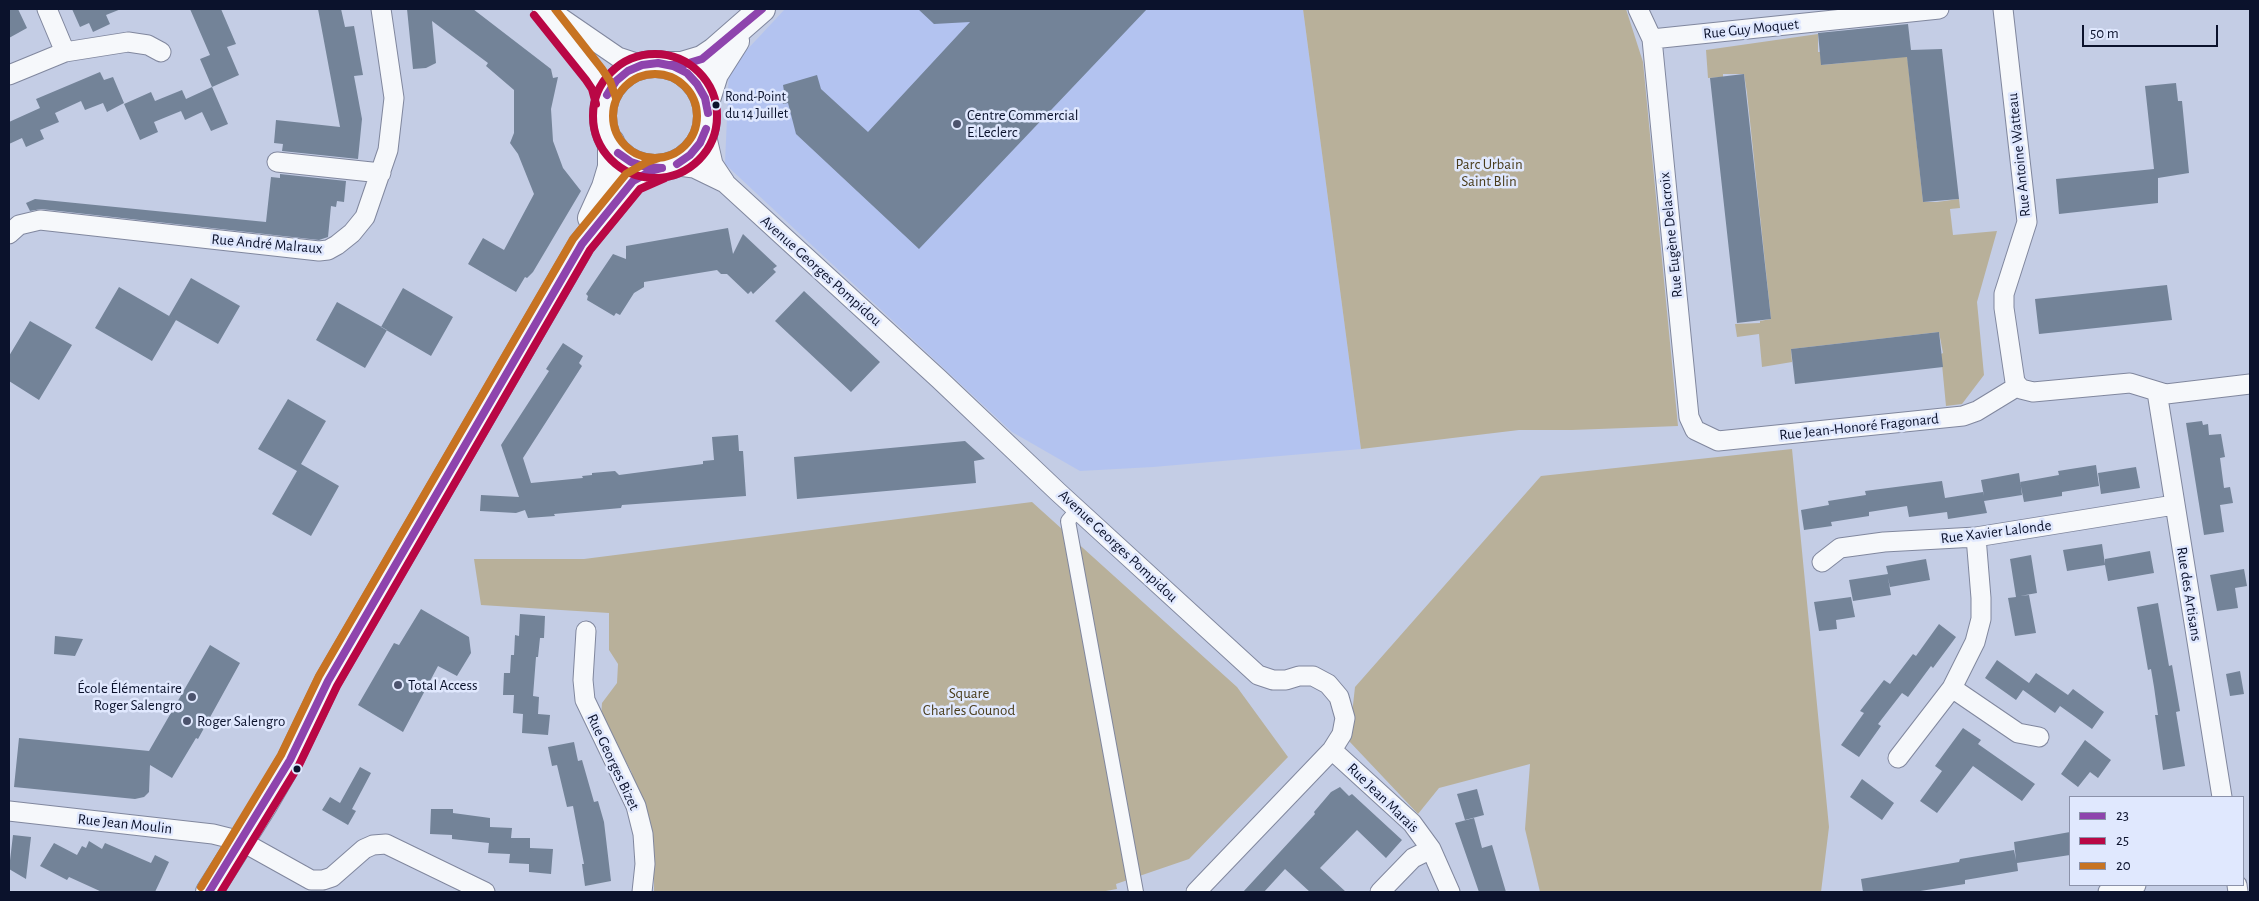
<!DOCTYPE html>
<meta charset="utf-8">
<style>
body{margin:0}
#map{position:relative;width:2259px;height:901px;overflow:hidden;background:#c4cde5;font-family:"Alegreya Sans",sans-serif}
canvas{display:block}
.frame{position:absolute;inset:0;border:10px solid #0b122c;pointer-events:none}
.legend{position:absolute;left:2069px;top:796px;width:175px;height:90px;box-sizing:border-box;background:#e0e8fe;border:1px solid #8b92aa;margin:0;padding:6px 9px;list-style:none;font-size:15px;color:#0b122c}
.legend li{display:flex;align-items:center;gap:10px;height:25px}
.legend b{width:25px;border:1px solid #8b92aa}
.scale{position:absolute;left:2082px;top:25px;width:136px;height:22px;box-sizing:border-box;border:2px solid #0b122c;border-top:0;padding-left:6px;font-size:15px;line-height:18px;white-space:nowrap;color:#0b122c;-webkit-text-stroke:4px #e0e8fe;paint-order:stroke}
</style>
<div id="map">
<canvas width="2259" height="901"></canvas>
<div class="frame"></div>
<ul class="legend">
<li><b style="height:6px;background:#8e44ad"></b>23</li>
<li><b style="height:6px;background:#b90745"></b>25</li>
<li><b style="height:6px;background:#c77322"></b>20</li>
</ul>
<div class="scale">50 m</div>
</div>
<script>
const ctx = document.querySelector('canvas').getContext('2d');
ctx.lineJoin = 'round';
function fillPath(path, color) { ctx.fillStyle = color; ctx.fill(path, 'evenodd'); }
const toPath = rows => new Path2D(rows.map(r => 'M' + r).join(''));
function trace(path, color, width, dash) { ctx.strokeStyle = color; ctx.lineWidth = width; ctx.lineCap = dash ? 'butt' : 'round'; ctx.setLineDash(dash || []); ctx.stroke(path); }
function drawText(font, color, halo, rows, align = 'center') {
  ctx.font = font + ' "Alegreya Sans",sans-serif'; ctx.lineWidth = 5; ctx.setLineDash([]); ctx.textBaseline = 'middle'; ctx.strokeStyle = halo; ctx.fillStyle = color; for (const [text, x, y, turn = 0] of rows) {
    ctx.save(); ctx.translate(x, y); ctx.rotate((+turn || 0) * Math.PI / 180); ctx.textAlign = isNaN(turn) ? turn : align; if (halo) ctx.strokeText(text, 0, 0); ctx.fillText(text, 0, 0); ctx.restore();
  }
}
const built = toPath([
 [785,9,1303,9,1361,449,1153,467,1080,471,1012,432,725,164,729,69]
]);
const green = toPath([
 [1303,9,1626,9,1643,62,1678,426,1572,430,1519,430,1361,449],
 [1818,34,1818,52,1820,52,1822,65,1894,58,1907,54,1923,202,1937,202,1959,199,1960,208,1950,209,1953,235,1997,231,1977,302,1984,375,1962,404,1946,406,1941,354,1943,353,1939,332,1791,349,1792,362,1762,367,1759,334,1737,337,1735,324,1760,323,1760,321,1771,319,1747,93,1744,74,1723,74,1723,77,1708,78,1706,50],
 [1792,449,1829,827,1821,892,1540,892,1525,829,1530,764,1439,788,1418,814,1349,741,1355,687,1541,476],
 [1032,502,1237,687,1288,757,1189,859,1116,884,1117,889,1100,892,654,892,654,873,646,820,631,771,601,717,602,703,617,683,618,664,609,650,609,613,481,605,474,559,584,559]
]);
const building = toPath([
 [9,9,18,9,27,28,9,38],
 [72,9,121,9,106,15,110,24,93,32,89,23,80,27],
 [190,9,221,9,236,44,227,47,239,75,212,87,228,124,211,131,202,112,185,120,181,111,154,122,158,132,140,140,124,104,151,92,155,101,182,90,186,99,212,87,200,59,210,55],
 [318,9,341,9,345,27,354,26,363,75,354,76,362,119,358,159,282,151,283,144,274,143,276,120,340,127],
 [407,9,473,9,551,69,553,78,558,77,551,109,553,141,563,168,581,191,533,272,527,278,525,277,516,292,468,264,483,238,504,250,534,194,518,154,510,143,514,133,514,90,486,66,488,63,432,21,436,63,426,68,413,69],
 [918,9,1147,9,919,249,796,134,788,103,783,104,784,91,783,85,817,75,821,89,868,132,970,22,934,24],
 [1908,24,1911,50,1942,49,1959,199,1923,202,1907,57,1821,65,1818,33],
 [100,72,104,80,113,77,124,103,107,112,103,103,85,110,81,101,55,113,59,122,40,130,44,139,26,147,22,138,9,144,9,122,40,108,36,99],
 [1744,74,1771,319,1737,323,1710,78],
 [2176,83,2178,101,2182,101,2189,173,2158,178,2158,203,2059,214,2056,179,2154,169,2145,86],
 [280,174,346,181,344,202,337,201,336,207,331,206,328,237,319,240,41,209,30,211,26,203,35,199,266,222,271,177,280,178],
 [728,228,733,254,743,234,777,266,773,269,776,272,753,294,751,291,748,294,727,274,721,274,717,270,644,282,644,287,634,293,620,315,616,313,614,316,587,300,588,296,586,294,613,254,626,259,626,246],
 [191,278,240,306,218,344,169,316],
 [2167,285,2172,320,2039,334,2035,299],
 [119,287,176,320,152,361,95,328],
 [403,288,453,317,431,356,381,327],
 [804,291,880,362,851,392,775,321],
 [337,302,387,330,365,368,316,340],
 [30,321,72,345,39,400,9,381,9,356],
 [1939,332,1943,367,1795,384,1791,349],
 [563,343,583,356,579,363,582,366,523,458,531,483,583,478,582,476,592,475,592,473,615,471,619,475,703,464,703,461,714,460,712,437,738,435,739,451,743,451,746,496,622,505,621,508,554,514,555,516,528,518,525,510,516,513,480,511,481,495,519,497,501,445,549,371,546,369],
 [288,399,326,421,301,464,339,486,311,536,272,514,297,471,258,449],
 [2202,421,2203,425,2208,424,2209,435,2221,434,2225,457,2220,458,2224,488,2230,487,2233,503,2220,505,2224,532,2204,535,2186,423],
 [965,441,985,459,974,461,976,483,797,499,794,457],
 [2096,465,2099,486,2062,492,2062,496,2024,502,2020,482,2059,475,2058,471],
 [2136,467,2140,488,2101,494,2098,473],
 [2019,473,2022,495,1984,501,1987,513,1948,519,1947,512,1909,517,1907,506,1869,512,1869,516,1831,522,1832,526,1804,530,1801,510,1829,505,1828,501,1866,495,1865,491,1942,481,1945,498,1983,492,1984,496,1981,480],
 [2102,544,2105,564,2105,559,2150,551,2154,573,2108,581,2105,565,2067,571,2063,550],
 [2031,555,2037,593,2020,596,2029,595,2036,633,2015,636,2008,598,2016,597,2010,559],
 [1926,559,1930,580,1890,587,1888,578,1891,595,1853,601,1849,580,1888,574,1886,566],
 [2244,569,2247,586,2235,588,2238,608,2217,611,2210,575],
 [1851,597,1855,617,1836,620,1837,629,1819,631,1814,602],
 [2158,603,2169,666,2172,665,2180,711,2176,712,2185,766,2163,770,2155,715,2158,715,2154,687,2151,669,2148,670,2137,607],
 [421,609,469,637,471,653,457,676,438,666,403,732,358,705,394,643,399,645],
 [520,614,545,616,544,638,540,638,538,657,536,657,533,696,539,697,538,714,550,715,548,735,522,733,523,714,513,713,514,695,503,695,504,673,510,673,511,655,514,655,515,635,519,636],
 [1939,624,1956,637,1933,668,1931,666,1908,697,1902,693,1878,724,1881,726,1859,757,1841,745,1864,713,1860,711,1884,680,1890,684,1913,654,1916,656],
 [55,636,83,639,75,656,54,654],
 [210,645,240,663,198,739,196,738,172,778,150,765,149,792,144,797,135,799,14,787,19,738,149,751],
 [1997,660,2029,683,2036,673,2068,695,2073,689,2104,712,2092,729,2060,706,2055,713,2023,690,2016,700,1985,678],
 [2240,671,2244,694,2230,696,2226,674],
 [1963,728,1981,740,1978,744,2035,784,2022,801,1973,766,1937,813,1920,801,1942,771,1935,766],
 [2085,740,2111,760,2098,778,2090,772,2078,787,2061,774],
 [574,742,578,761,582,760,594,802,598,801,604,822,611,881,585,886,582,864,584,864,573,806,567,807,557,765,552,766,548,747],
 [360,767,371,773,352,809,356,811,348,825,322,810,330,797,340,803],
 [1862,779,1894,803,1882,820,1850,797],
 [1340,787,1349,796,1352,794,1402,840,1386,858,1357,830,1320,868,1346,892,1310,892,1285,869,1264,892,1243,892,1315,814,1314,812,1331,792],
 [1477,789,1484,815,1465,820,1457,794],
 [431,809,453,809,453,813,490,818,490,827,512,828,511,838,530,838,530,848,553,849,551,874,529,872,529,864,509,863,510,854,488,853,489,843,452,839,452,835,430,834],
 [1474,818,1482,848,1492,845,1506,892,1479,892,1455,823],
 [2070,832,2070,855,2017,863,2018,871,1965,880,1965,884,1914,892,1863,892,1861,879,1959,862,1960,859,2014,850,2016,860,2014,842],
 [13,835,31,837,26,879,9,869],
 [89,841,102,849,105,843,151,863,155,855,169,862,155,892,102,892,69,877,67,880,40,866,54,843,77,855,82,846,86,848]
]);
const pedestrian = toPath([
 [1078,509,1068,521,1136,892]
]);
const minor = toPath([
 [47,9,65,52],
 [542,9,594,74,601,85,606,101],
 [1638,9,1652,39,1689,417,1695,430,1718,441,1963,416,1977,411,2018,386],
 [2003,9,2027,222,2004,294,2004,308,2015,382,2021,389,2033,392,2130,383,2166,394,2250,384],
 [551,11,618,57,642,65],
 [1652,39,1939,9],
 [9,75,65,52,128,42,148,45,161,52],
 [707,124,707,138,713,164,725,182],
 [277,162,381,173],
 [671,165,694,168,725,183,939,379,1058,492,1258,675,1273,680,1286,680,1299,676,1313,676,1328,684,1339,697,1345,718,1342,734,1332,750,1196,892],
 [9,234,19,225,40,220,319,251,328,250,337,245,352,233,365,217,388,150,394,98,381,9],
 [2157,392,2222,797],
 [1822,562,1840,548,1884,542,1976,537,2174,505],
 [586,631,583,680,585,700,636,806,643,834,645,864,642,892],
 [1952,688,2018,733,2039,737],
 [1332,750,1412,823,1431,849,1450,892],
 [1898,758,1952,688,1975,642,1981,619,1981,598,1976,537],
 [9,811,213,834,241,841,311,880,323,880,332,877,364,849,373,845,386,844,485,892],
 [2237,885,2238,892],
 [1380,892,1413,858,1431,849],
 [2108,892,2136,885]
]);
const secondary = toPath([
 '603 116a52 52 0 1 1 104 0a52 52 0 1 1-104 0Z',
 [668,65,682,65,702,59,714,51,762,9],
 [706,103,715,74,736,41],
 [591,218,605,187,611,167,611,142],
 [209,892,264,805,290,760,328,681,582,244,633,181,651,171,662,168]
]);
const bus1 = toPath([
 [668,65,682,65,702,59,762,9],
 [607,95,616,81,628,71,642,65,658,63,673,66,687,73,697,84,705,98,708,113],
 [618,153,631,162,646,167,662,168],
 [677,164,690,155,700,143,706,129],
 [209,892,290,760,328,681,582,244,633,181,651,171,662,168]
]);
const bus2 = toPath([
 [534,15,586,80,592,89,596,104],
 '593 116a62 62 0 1 1 124 0a62 62 0 1 1-124 0Z',
 [221,892,299,765,337,686,590,250,640,189,665,178]
]);
const bus3 = toPath([
 [555,9,602,69,610,81,616,98],
 '613 116a42 42 0 1 1 84 0a42 42 0 1 1-84 0Z',
 [201,887,281,755,319,676,573,239,626,174,647,162,659,158]
]);
const markers = [
 [716,105,4.5,"#0b122c"],
 [957,124,5,"#4c536d"],
 [398,685,5,"#4c536d"],
 [192,697,5,"#4c536d"],
 [187,721,5,"#4c536d"],
 [297,769,4.5,"#0b122c"]
];
const busNames = [
 ["Rond-Point",725,97],
 ["du 14 Juillet",725,114]
];
const streetNames = [
 ["Rue Guy Moquet",1751,29,-6],
 ["Rue Antoine Watteau",2019,155,-96],
 ["Rue Eugène Delacroix",1671,235,-96],
 ["Rue André Malraux",267,244,5],
 ["Avenue Georges Pompidou",821,271,42],
 ["Rue Jean-Honoré Fragonard",1859,427,-6],
 ["Rue Xavier Lalonde",1996,532,-7],
 ["Avenue Georges Pompidou",1118,546,43],
 ["Rue des Artisans",2189,594,81],
 ["Rue Georges Bizet",613,762,65],
 ["Rue Jean Marais",1383,798,44],
 ["Rue Jean Moulin",125,824,6]
];
const poiNames = [
 ["Centre Commercial",967,115],
 ["E.Leclerc",967,132],
 ["Total Access",408,685],
 ["École Élémentaire",182,688,"right"],
 ["Roger Salengro",182,705,"right"],
 ["Roger Salengro",197,721]
];
const parkNames = [
 ["Parc Urbain",1489,164],
 ["Saint Blin",1489,181],
 ["Square",969,693],
 ["Charles Gounod",969,710]
];
fillPath(built, '#b3c3f0');
fillPath(green, '#b8b09a');
fillPath(building, '#738398');
trace(pedestrian, '#80879e', 16);
trace(minor, '#80879e', 21);
trace(secondary, '#80879e', 28);
trace(pedestrian, '#f6f8fb', 14);
trace(minor, '#f6f8fb', 19);
trace(secondary, '#f6f8fb', 26);
trace(bus1, '#8e44ad', 8);
trace(bus2, '#b90745', 8);
trace(bus3, '#c77322', 8);
for (const [x, y, r, color] of markers) { const dot = new Path2D(); dot.arc(x, y, r, 0, 2 * Math.PI); ctx.fillStyle = color; ctx.fill(dot); trace(dot, '#e0e8fe', 2); }
drawText('14px', '#0b122c', '#e0e8fe', busNames, 'left');
drawText('15px', '#0b122c', '#e0e8fe', streetNames);
drawText('15px', '#0b122c', '#e0e8fe', poiNames, 'left');
drawText('15px', '#4a3d1c', '#e0e8fe', parkNames);
</script>
